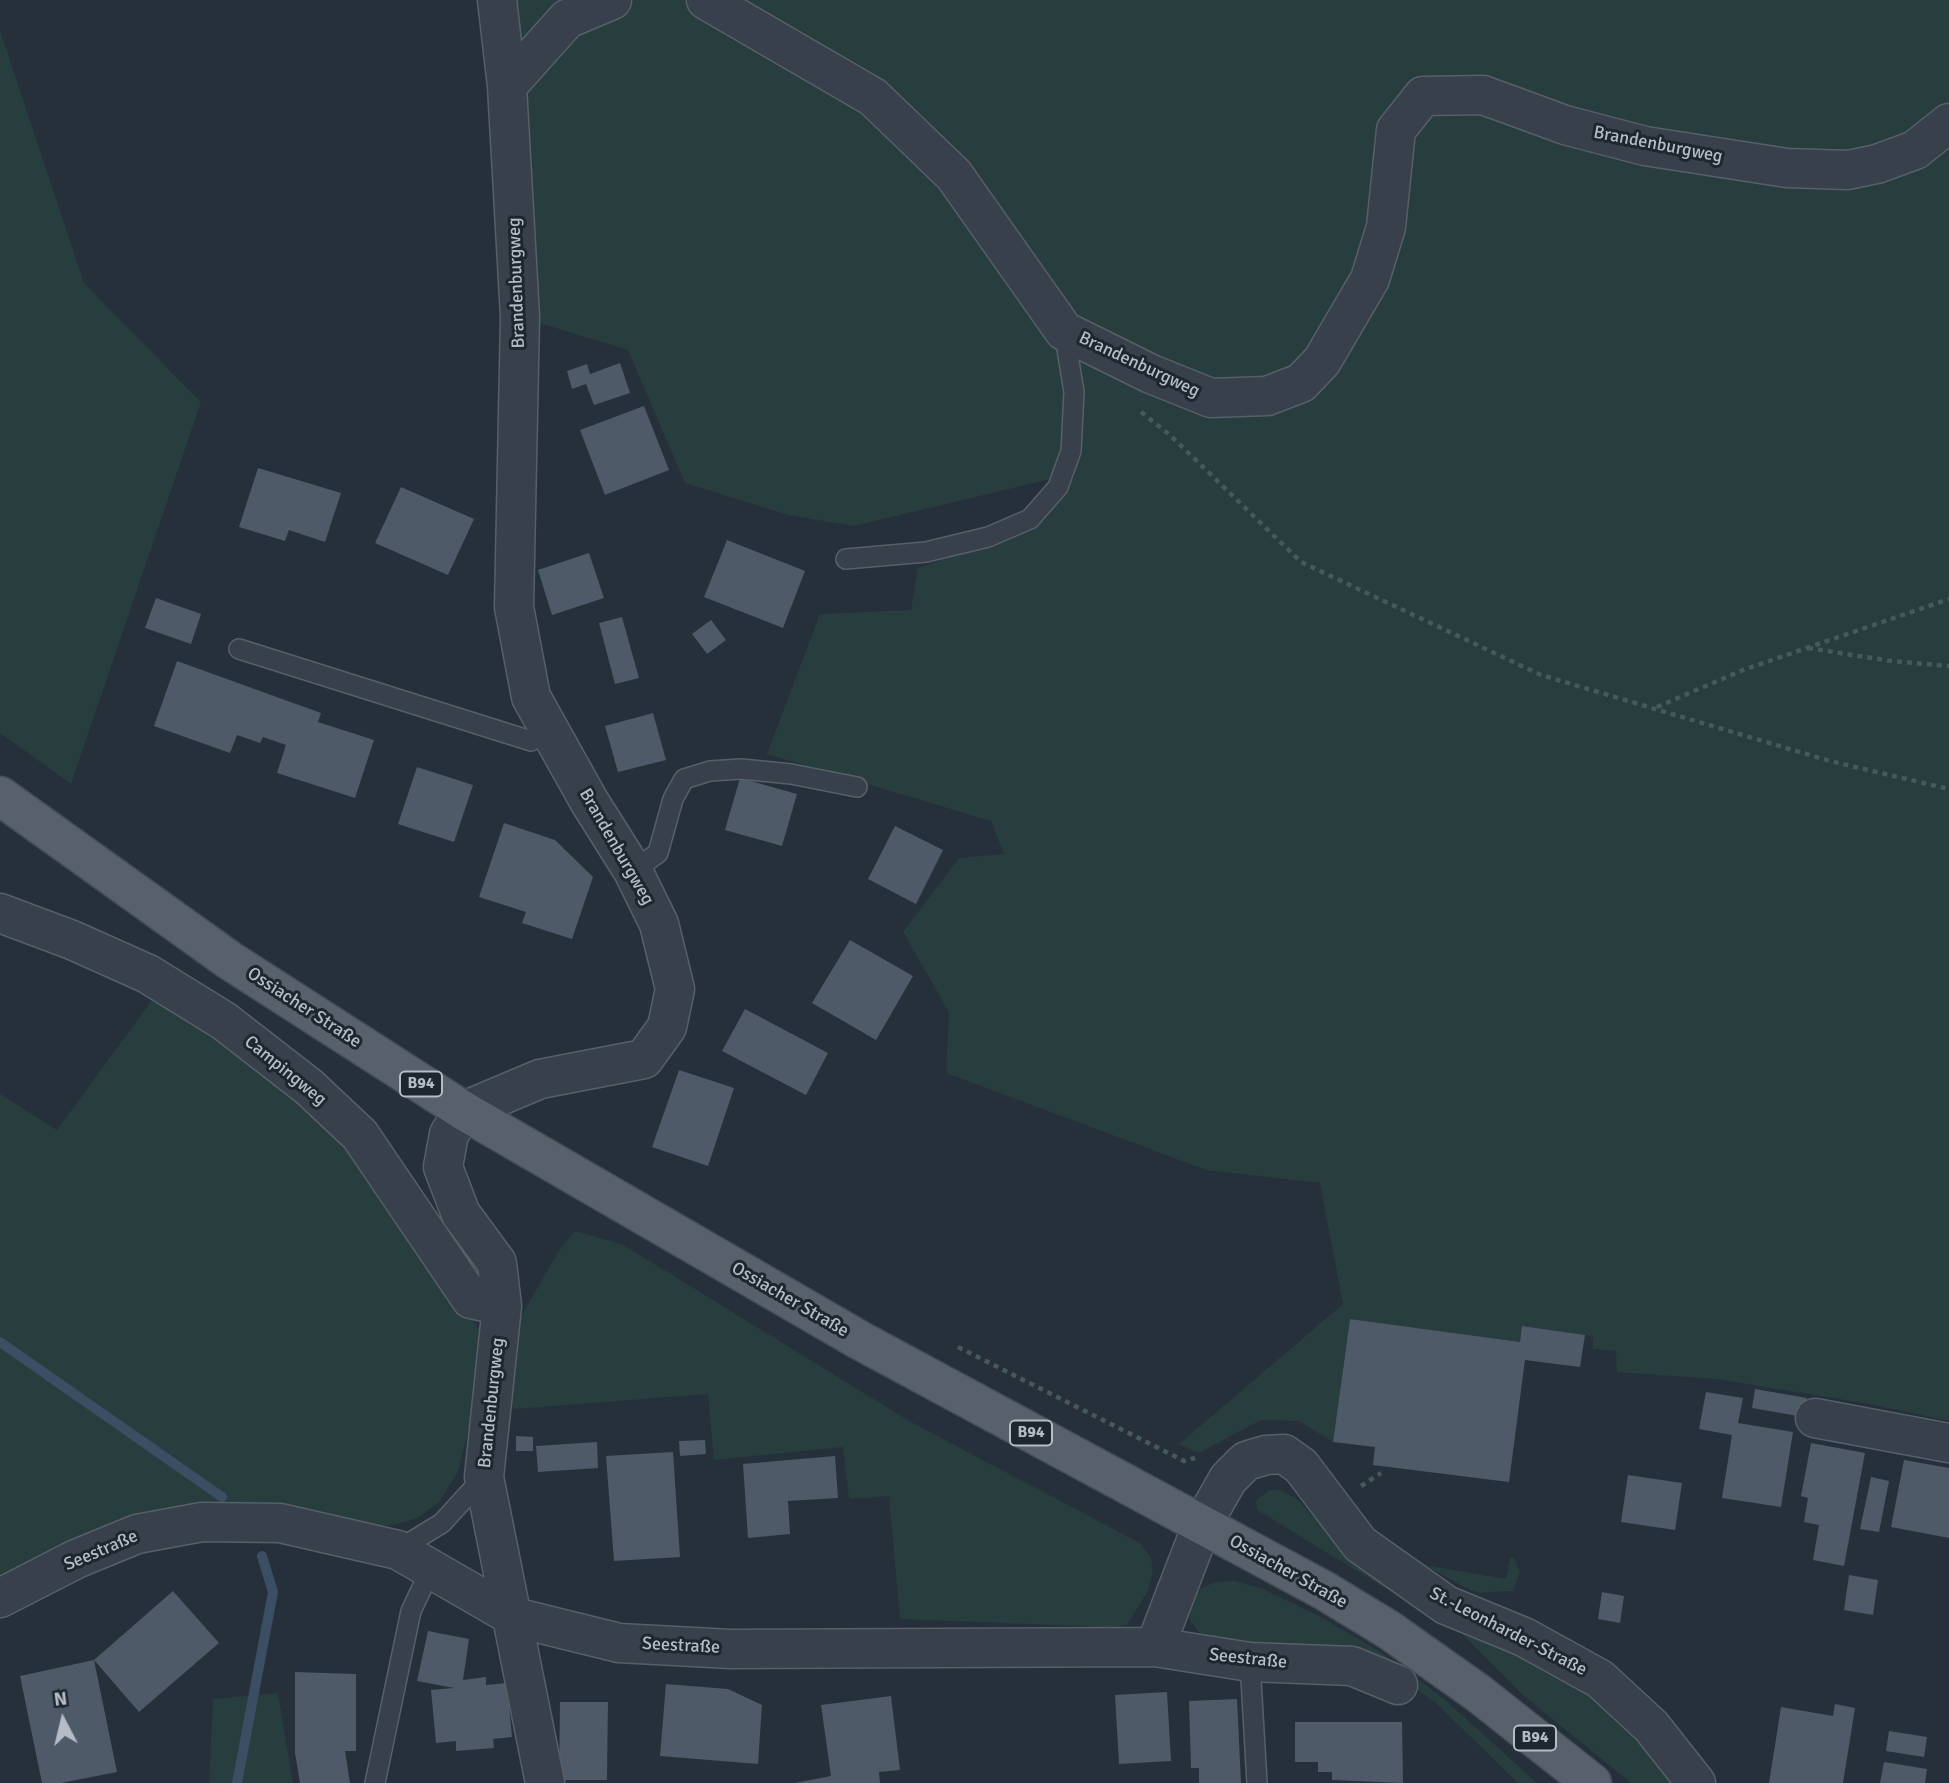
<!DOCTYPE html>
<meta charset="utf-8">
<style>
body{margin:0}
#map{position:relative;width:1949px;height:1783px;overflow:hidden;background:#25303b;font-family:Signika,sans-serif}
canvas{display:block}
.north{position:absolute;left:28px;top:1685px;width:70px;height:70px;-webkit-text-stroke:5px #1e2630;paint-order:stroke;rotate:353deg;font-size:19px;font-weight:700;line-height:28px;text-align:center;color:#b4bcc7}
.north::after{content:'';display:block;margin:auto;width:24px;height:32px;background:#b4bcc7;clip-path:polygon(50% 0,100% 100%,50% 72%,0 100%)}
</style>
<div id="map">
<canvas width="1949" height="1783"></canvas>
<div class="north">N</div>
</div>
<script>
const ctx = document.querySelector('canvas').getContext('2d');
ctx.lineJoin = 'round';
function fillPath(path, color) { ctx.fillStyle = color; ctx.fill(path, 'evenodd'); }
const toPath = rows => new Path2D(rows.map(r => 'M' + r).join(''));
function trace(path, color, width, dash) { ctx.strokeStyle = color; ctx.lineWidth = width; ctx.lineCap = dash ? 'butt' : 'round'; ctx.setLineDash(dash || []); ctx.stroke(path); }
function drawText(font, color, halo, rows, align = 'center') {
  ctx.font = font + ' Signika,sans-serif'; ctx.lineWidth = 6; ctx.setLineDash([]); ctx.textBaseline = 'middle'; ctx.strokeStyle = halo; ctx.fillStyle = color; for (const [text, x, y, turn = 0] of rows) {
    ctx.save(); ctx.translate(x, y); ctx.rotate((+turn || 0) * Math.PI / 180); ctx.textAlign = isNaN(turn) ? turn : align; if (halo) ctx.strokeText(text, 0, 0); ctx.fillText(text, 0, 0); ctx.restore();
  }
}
const green = toPath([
 [493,0,1949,0,1949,1421,1869,1404,1716,1379,1617,1372,1616,1351,1593,1349,1593,1336,1522,1326,1520,1342,1350,1319,1333,1442,1299,1421,1261,1420,1199,1453,1179,1444,1343,1304,1320,1183,1206,1170,946,1073,949,1012,903,932,959,858,1004,854,991,821,767,754,820,614,911,610,918,568,1034,529,1065,495,1076,473,854,526,788,515,685,483,628,350,520,317],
 [0,30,84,283,201,402,71,784,0,733],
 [157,993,333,1123,389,1194,479,1329,485,1350,482,1374,458,1472,439,1502,417,1518,394,1525,364,1526,258,1503,180,1508,0,1586,0,1094,57,1130],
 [575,1231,622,1244,911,1422,1140,1543,1151,1558,1153,1571,1148,1591,1127,1625,1110,1627,900,1619,889,1496,849,1499,843,1447,714,1460,708,1394,515,1409,504,1400,521,1316,560,1249],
 [1269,1490,1281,1490,1297,1499,1351,1557,1403,1599,1257,1510,1256,1501],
 [1510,1557,1514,1558,1520,1571,1513,1591,1506,1591,1479,1593,1468,1589,1425,1565,1506,1579],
 [1235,1581,1263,1589,1321,1617,1382,1653,1443,1698,1537,1783,1518,1783,1436,1703,1359,1650,1206,1642,1189,1619,1190,1604,1201,1588,1216,1582],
 [1460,1632,1565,1675,1601,1701,1676,1783,1631,1783,1523,1695],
 [278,1693,293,1783,209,1783,213,1699]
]);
const stream = toPath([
 [0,1342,222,1497],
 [237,1783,273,1592,262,1556]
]);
const building = toPath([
 [620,363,630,393,594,405,586,384,572,389,567,371,587,364,590,374],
 [644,406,669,470,605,495,580,430],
 [258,468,341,493,325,542,289,530,285,541,239,527],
 [401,487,474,519,448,575,375,543],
 [727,540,805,571,783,628,704,597],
 [589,553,604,598,552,615,538,570],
 [156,598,201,614,191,644,145,628],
 [622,617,639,678,615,684,599,623],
 [711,620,726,640,707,654,692,634],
 [177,661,321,713,318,722,374,740,355,798,277,773,286,745,263,737,260,743,237,735,230,753,154,726],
 [653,713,666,760,618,772,605,726],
 [417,767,473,785,454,842,398,824],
 [740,778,797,794,782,846,725,830],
 [504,823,555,840,593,877,572,939,522,923,526,912,479,897],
 [895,826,943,850,916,904,868,879],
 [850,940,913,976,876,1040,812,1003],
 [745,1009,828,1053,806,1095,722,1051],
 [679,1070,734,1088,708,1166,652,1147],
 [1350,1319,1520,1342,1522,1326,1585,1335,1580,1367,1525,1360,1509,1482,1373,1465,1375,1447,1333,1442],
 [1755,1389,1807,1398,1804,1417,1752,1408],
 [1706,1392,1743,1398,1738,1423,1793,1432,1781,1507,1722,1498,1732,1435,1699,1429],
 [516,1436,533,1437,533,1451,516,1451],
 [705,1440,706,1454,680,1456,679,1441],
 [597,1442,598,1468,538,1472,536,1446],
 [1811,1443,1865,1453,1844,1566,1813,1560,1819,1525,1804,1522,1808,1498,1801,1496],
 [673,1452,680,1557,614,1561,606,1456],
 [835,1456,838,1498,788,1501,790,1534,748,1538,743,1464],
 [1904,1460,1949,1468,1949,1538,1891,1527],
 [1628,1475,1682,1483,1675,1530,1621,1522],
 [1871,1477,1889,1481,1879,1532,1860,1529],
 [1849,1575,1878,1580,1873,1615,1844,1610],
 [173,1591,219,1643,139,1712,94,1660],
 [1602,1592,1624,1596,1620,1623,1598,1619],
 [428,1631,469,1639,463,1680,486,1677,486,1685,507,1683,512,1737,493,1739,494,1748,456,1751,456,1741,436,1743,431,1690,454,1688,417,1681],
 [94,1660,117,1772,61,1783,42,1783,20,1676],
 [295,1672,356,1674,356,1751,345,1751,350,1783,300,1783,295,1753],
 [666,1684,728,1689,762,1705,758,1764,660,1756],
 [1167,1692,1171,1761,1119,1764,1115,1695],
 [891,1696,900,1770,879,1772,880,1783,795,1783,831,1776,821,1705],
 [1237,1699,1241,1783,1199,1783,1199,1768,1191,1768,1189,1701],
 [560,1702,608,1702,607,1780,559,1780],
 [1835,1704,1855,1708,1843,1783,1769,1783,1781,1707,1833,1716],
 [1295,1722,1402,1722,1403,1783,1332,1780,1332,1772,1318,1772,1318,1762,1295,1762],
 [1889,1731,1927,1737,1924,1757,1886,1751],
 [1884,1762,1927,1769,1925,1783,1880,1783]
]);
const path = toPath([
 [1141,412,1170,435,1301,562,1541,675,1830,761,1949,789],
 [1808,648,1891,661,1949,666],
 [1657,707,1743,670,1949,599],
 [958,1347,1184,1461,1195,1458],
 [1361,1486,1381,1473]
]);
const lane = toPath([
 [846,559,926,552,988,537,1030,519,1058,487,1071,451,1074,392,1064,331],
 [239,649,531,741,550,729],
 [633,871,658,853,673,799,684,779,710,771,741,769,791,774,857,787],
 [398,1550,442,1523,484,1477],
 [1250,1662,1257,1783],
 [375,1783,411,1611,431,1569]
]);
const street = toPath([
 [497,0,507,86,520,317,514,607,531,697,589,801,633,871,659,924,675,989,667,1027,644,1059,540,1079,464,1111,449,1134,443,1167,461,1214,497,1263,502,1306,484,1477,545,1783],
 [706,0,873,97,954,175,1064,331,1151,374,1211,398,1267,396,1301,383,1322,361,1370,279,1386,227,1396,130,1423,96,1483,95,1565,125,1645,146,1787,168,1848,170,1877,164,1915,150,1949,123],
 [507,86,567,19,612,0],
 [0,913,72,940,148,974,224,1021,309,1087,360,1135,471,1299,502,1306],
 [1815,1418,1949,1443],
 [0,1598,76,1559,137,1534,202,1522,280,1523,398,1550,514,1617,619,1643,730,1649,1155,1647,1250,1662,1352,1666,1398,1685],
 [1155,1647,1202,1525,1228,1479,1246,1461,1266,1455,1284,1454,1301,1466,1360,1544,1446,1605,1524,1637,1600,1679,1651,1726,1696,1783]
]);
const primary = toPath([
 [0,796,229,960,464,1111,861,1341,1325,1591,1389,1630,1478,1693,1592,1783]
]);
const shields = [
 [421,1084,42],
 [1031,1433,42],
 [1535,1738,42]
];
const shieldNames = [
 ["B94",421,1084],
 ["B94",1031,1433],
 ["B94",1535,1738]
];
const streetNames = [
 ["Brandenburgweg",1658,145,11],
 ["Brandenburgweg",517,283,-92],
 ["Brandenburgweg",1139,365,25],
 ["Brandenburgweg",616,847,60],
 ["Ossiacher Straße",304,1008,33],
 ["Campingweg",285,1071,39],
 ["Ossiacher Straße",790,1300,30],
 ["Brandenburgweg",492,1403,-84],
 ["Seestraße",101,1551,-23],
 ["Ossiacher Straße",1288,1572,29],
 ["St.-Leonharder-Straße",1508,1632,27],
 ["Seestraße",681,1646,3],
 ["Seestraße",1248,1659,6]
];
fillPath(green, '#283d3d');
trace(stream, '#3b4e63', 10);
fillPath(building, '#4e5a67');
trace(lane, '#575f69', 22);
trace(street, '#575f69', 41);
trace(primary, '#454d57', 41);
trace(path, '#475a5b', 4.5, [5, 5]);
trace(lane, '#38414b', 19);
trace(street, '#38414b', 38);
trace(primary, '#57606b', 38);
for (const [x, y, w] of shields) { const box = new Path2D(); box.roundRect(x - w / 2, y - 12.5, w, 25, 5); ctx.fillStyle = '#1e2630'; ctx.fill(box); trace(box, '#b4bcc7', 2); }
drawText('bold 16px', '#b4bcc7', null, shieldNames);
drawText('18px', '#b4bcc7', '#1e2630', streetNames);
</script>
